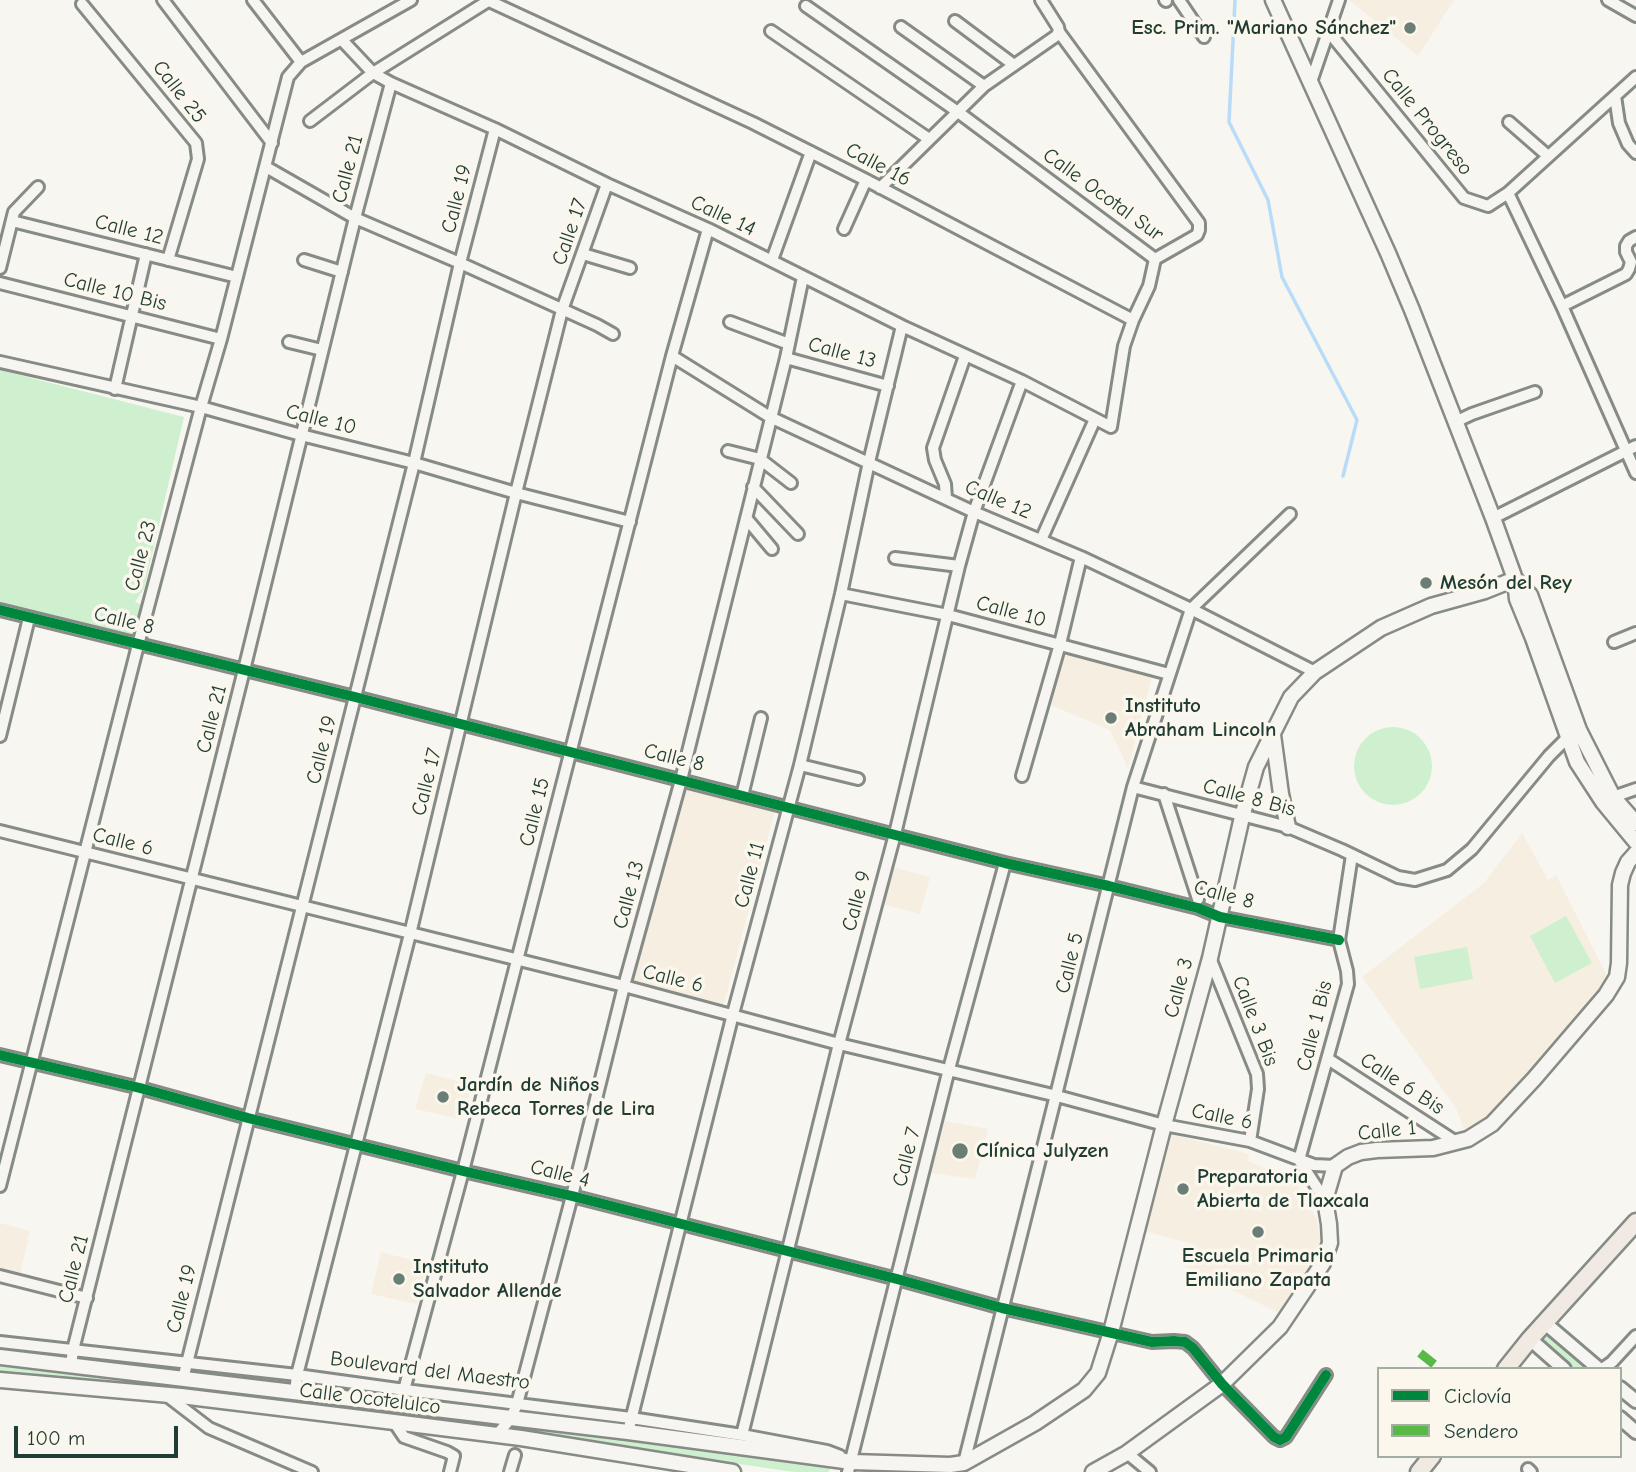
<!DOCTYPE html>
<meta charset="utf-8">
<style>
body{margin:0}
#map{position:relative;width:1636px;height:1472px;overflow:hidden;background:#f8f6f0;font-family:"Comic Neue",sans-serif}
canvas{display:block}
.legend{position:absolute;left:1377px;top:1367px;width:245px;height:91px;box-sizing:border-box;background:#fbf7ec;border:2px solid #a3ada2;margin:0;padding:9px 12px;list-style:none;font-size:21px;color:#1f3d34}
.legend li{display:flex;align-items:center;gap:14px;height:35px}
.legend b{width:35px;border:2px solid #a3ada2}
.scale{position:absolute;left:14px;top:1426px;width:164px;height:32px;box-sizing:border-box;border:4px solid #1f3d34;border-top:0;padding-left:9px;font-size:21px;line-height:24px;white-space:nowrap;color:#1f3d34;-webkit-text-stroke:5px #fbf7ec;paint-order:stroke}
</style>
<div id="map">
<canvas width="1636" height="1472"></canvas>
<ul class="legend">
<li><b style="height:9px;background:#00873e"></b>Ciclovía</li>
<li><b style="height:9px;background:#58b947"></b>Sendero</li>
</ul>
<div class="scale">100 m</div>
</div>
<script>
const ctx = document.querySelector('canvas').getContext('2d');
ctx.lineJoin = 'round';
function fillPath(path, color) { ctx.fillStyle = color; ctx.fill(path, 'evenodd'); }
const toPath = rows => new Path2D(rows.map(r => 'M' + r).join(''));
function trace(path, color, width, dash) { ctx.strokeStyle = color; ctx.lineWidth = width; ctx.lineCap = dash ? 'butt' : 'round'; ctx.setLineDash(dash || []); ctx.stroke(path); }
function drawText(font, color, halo, rows, align = 'center') {
  ctx.font = font + ' "Comic Neue",sans-serif'; ctx.lineWidth = 7; ctx.setLineDash([]); ctx.textBaseline = 'middle'; ctx.strokeStyle = halo; ctx.fillStyle = color; for (const [text, x, y, turn = 0] of rows) {
    ctx.save(); ctx.translate(x, y); ctx.rotate((+turn || 0) * Math.PI / 180); ctx.textAlign = isNaN(turn) ? turn : align; if (halo) ctx.strokeText(text, 0, 0); ctx.fillText(text, 0, 0); ctx.restore();
  }
}
const built = toPath([
 [1349,0,1454,0,1418,56],
 [1073,654,1152,677,1128,768,1110,730,1051,705,1063,657],
 [681,789,775,811,723,1007,633,983],
 [1522,833,1548,880,1556,875,1609,980,1600,992,1532,1069,1523,1082,1480,1127,1465,1132,1456,1108,1362,977,1484,883],
 [892,867,930,877,920,914,882,904],
 [426,1073,472,1085,462,1119,415,1109],
 [945,1121,988,1129,975,1179,931,1173],
 [1167,1133,1249,1154,1248,1161,1296,1182,1317,1220,1322,1250,1279,1313,1184,1266,1193,1244,1143,1231],
 [0,1223,30,1231,20,1275,0,1269],
 [381,1252,426,1264,417,1304,371,1294]
]);
const green = toPath([
 [0,370,184,417,144,589,135,602,143,605,135,636,0,603],
 '1354 766a39 39 0 1 1 78 0a39 39 0 1 1-78 0Z',
 [1566,916,1592,963,1555,983,1530,936],
 [1467,947,1473,979,1420,989,1414,957],
 [1551,1332,1593,1369,1572,1369,1541,1342],
 [0,1361,826,1462,830,1470,828,1472,794,1472,575,1440,219,1394,56,1377,0,1374]
]);
const stream = toPath([
 [1235,0,1229,122,1268,200,1282,277,1357,420,1343,476]
]);
const minor = toPath([
 [163,0,272,143],
 [253,0,301,62],
 [487,0,753,123,866,180,1133,320],
 [1165,0,1166,1],
 [1179,0,1204,37],
 [1608,0,1636,16],
 [82,4,196,143,198,159,168,260],
 [806,6,958,112,1155,259,1197,235,1199,230,1199,223,1059,32,1058,27,1041,0],
 [955,21,1014,65],
 [901,27,984,86],
 [771,31,929,139],
 [1329,32,1464,198,1488,206,1508,193,1636,77],
 [342,40,373,73,391,83,495,129,607,184,708,229,902,326,1022,381,1111,427,1124,346,1133,320,1149,286,1155,259],
 [1311,82,1339,0],
 [1615,96,1619,123,1628,144,1636,153],
 [310,121,373,73,488,1],
 [1509,122,1548,156],
 [266,167,355,218,460,263,597,325,613,334],
 [880,188,984,86,1056,36,1059,32],
 [1508,193,1562,306,1636,473],
 [12,221,237,277],
 [844,229,866,180],
 [583,254,630,268],
 [304,260,342,272],
 [772,260,811,152],
 [0,268,14,212,38,187],
 [0,283,221,339],
 [1562,306,1626,274,1629,269,1631,262,1626,252,1626,246,1629,241,1636,237],
 [730,322,789,344],
 [289,342,322,350],
 [672,356,770,417,974,512,1081,557,1191,609,1315,672],
 [786,358,888,386],
 [0,362,201,407,301,435,414,463,516,493,630,522],
 [115,389,146,254],
 [1455,422,1472,414,1535,392],
 [728,451,760,459,791,483],
 [753,487,798,534],
 [946,498,945,484,935,460,933,448,965,356],
 [746,518,772,549],
 [1493,518,1636,446],
 [1041,540,1095,419],
 [895,558,959,566],
 [841,594,948,615,1169,674],
 [0,610,355,697,1005,863,1109,886,1198,908,1220,917,1339,940],
 [1614,642,1636,633],
 [0,736,29,618],
 [800,765,858,779],
 [1022,776,1060,644,1081,557],
 [1133,787,1288,827,1342,850,1398,877,1415,880,1447,870,1472,849,1549,756,1568,737,1573,733],
 [1164,794,1198,899],
 [742,796,761,718],
 [1613,797,1636,789],
 [0,831,624,986,839,1044,1057,1096,1164,1125,1250,1141,1314,1165,1335,1166],
 [1210,958,1257,1074,1258,1089,1250,1141],
 [0,1055,140,1088,248,1118,463,1171,572,1196,897,1279,1002,1308,1152,1342,1174,1341,1185,1342,1193,1348,1222,1384,1274,1437,1280,1440,1286,1437,1326,1375],
 [1328,1059,1456,1142],
 [0,1186,138,645,201,407,221,339,288,77,301,62,411,0],
 [1325,1200,1299,1160,1348,984,1347,971,1339,940,1352,855],
 [0,1276,87,1298],
 [0,1342,297,1375,405,1390,631,1418,742,1435,827,1451,840,1456],
 [71,1365,73,1350,244,670,355,218,391,83],
 [1602,1369,1612,1362,1636,1336],
 [183,1379,414,463,460,263,495,129],
 [295,1392,297,1375,410,934,516,493,562,310,607,184],
 [166,1395,209,1428,312,1472],
 [400,1405,463,1171,672,356,708,229],
 [394,1422,404,1437,447,1452,454,1456,450,1472],
 [628,1432,733,1014,800,765,841,594,869,462,902,326],
 [742,1435,839,1044,895,834,959,566,974,512,1022,381],
 [496,1436,511,1418,517,1404,572,1196,624,986,681,780,786,358,803,277],
 [1127,1453,1150,1472],
 [964,1463,1133,787,1191,609,1290,514],
 [1528,1469,1531,1472],
 [510,1472,515,1455],
 [848,1472,949,1069,1005,863]
]);
const tertiary = toPath([
 [1545,1323,1599,1369],
 [1530,1339,1564,1369],
 [1620,1388,1636,1401],
 [1620,1418,1636,1432]
]);
const secondary = toPath([
 [1273,0,1388,253,1412,310,1493,518,1515,579,1517,599,1533,638,1577,762,1603,802,1636,842],
 [1515,579,1530,595,1579,730,1613,797,1636,823],
 [1273,735,1281,794,1288,827],
 [0,1357,628,1432,852,1462,950,1465,964,1463,1035,1423,1084,1390,1098,1373,1111,1332,1164,1125,1210,958,1242,817,1256,767,1291,697,1315,672,1381,628,1431,606,1485,591,1515,579],
 [0,1380,181,1396,394,1422,521,1438,733,1472],
 [1093,1472,1127,1453,1222,1384,1280,1327,1323,1263,1330,1243,1329,1224,1325,1200,1335,1166,1348,1157,1361,1152,1377,1150,1433,1148,1468,1139,1492,1124,1534,1079,1606,995,1617,977,1619,963,1620,885,1623,873,1628,862,1636,853]
]);
const primary = toPath([
 [1506,1369,1530,1339,1636,1222],
 [1419,1472,1432,1456]
]);
const quiet = toPath([
 [1420,1353,1440,1369]
]);
const cycleway = toPath([
 [0,610,355,697,1005,863,1109,886,1198,908,1220,917,1339,940],
 [0,1055,140,1088,248,1118,463,1171,572,1196,897,1279,1002,1308,1152,1342,1174,1341,1185,1342,1193,1348,1222,1384,1274,1437,1280,1440,1286,1437,1326,1375]
]);
const markers = [
 [1410,28,7,"#6b7e76"],
 [1426,583,7,"#6b7e76"],
 [1111,718,7,"#6b7e76"],
 [443,1097,7,"#6b7e76"],
 [960,1151,9,"#6b7e76"],
 [1183,1189,7,"#6b7e76"],
 [1258,1232,7,"#6b7e76"],
 [399,1279,7,"#6b7e76"]
];
const poiNames = [
 ["Esc. Prim. \"Mariano Sánchez\"",1396,28,"right"],
 ["Mesón del Rey",1440,583],
 ["Instituto",1125,706],
 ["Abraham Lincoln",1125,730],
 ["Jardín de Niños",457,1085],
 ["Rebeca Torres de Lira",457,1109],
 ["Clínica Julyzen",976,1151],
 ["Preparatoria",1197,1177],
 ["Abierta de Tlaxcala",1197,1201],
 ["Escuela Primaria",1258,1256,"center"],
 ["Emiliano Zapata",1258,1280,"center"],
 ["Instituto",413,1267],
 ["Salvador Allende",413,1291]
];
const streetNames = [
 ["Calle 25",179,92,52],
 ["Calle Progreso",1427,122,51],
 ["Calle 16",878,165,28],
 ["Calle 21",348,169,-75],
 ["Calle Ocotal Sur",1103,195,36],
 ["Calle 19",457,199,-76],
 ["Calle 14",723,216,25],
 ["Calle 12",129,230,14],
 ["Calle 17",570,232,-71],
 ["Calle 10 Bis",115,292,14],
 ["Calle 13",842,353,15],
 ["Calle 10",321,420,14],
 ["Calle 12",998,500,23],
 ["Calle 23",141,556,-75],
 ["Calle 10",1011,612,15],
 ["Calle 8",124,621,14],
 ["Calle 21",212,719,-76],
 ["Calle 19",322,750,-76],
 ["Calle 8",674,758,14],
 ["Calle 17",427,782,-76],
 ["Calle 8 Bis",1249,798,15],
 ["Calle 15",535,812,-76],
 ["Calle 6",123,842,14],
 ["Calle 11",750,875,-75],
 ["Calle 13",629,895,-75],
 ["Calle 8",1224,895,15],
 ["Calle 9",857,901,-75],
 ["Calle 5",1070,963,-76],
 ["Calle 6",673,979,14],
 ["Calle 3",1179,988,-75],
 ["Calle 3 Bis",1255,1021,69],
 ["Calle 1 Bis",1315,1026,-76],
 ["Calle 6 Bis",1402,1084,33],
 ["Calle 6",1222,1117,12],
 ["Calle 1",1387,1131,-6],
 ["Calle 7",907,1157,-76],
 ["Calle 4",560,1174,14],
 ["Calle 21",74,1269,-76],
 ["Calle 19",182,1299,-76],
 ["Boulevard del Maestro",430,1371,7],
 ["Calle Ocotelulco",370,1399,7]
];
fillPath(built, '#f6eee0');
fillPath(green, '#cef0cf');
trace(stream, '#b8dcf8', 3.5);
trace(minor, '#868b86', 16);
trace(tertiary, '#868b86', 18);
trace(secondary, '#868b86', 19);
trace(primary, '#868b86', 21);
trace(minor, '#f6f5f1', 10);
trace(tertiary, '#f6f5f1', 12);
trace(secondary, '#f6f5f1', 14);
trace(primary, '#f0eae2', 16);
trace(quiet, '#58b947', 9, [18, 9]);
trace(cycleway, '#00873e', 10);
for (const [x, y, r, color] of markers) { const dot = new Path2D(); dot.arc(x, y, r, 0, 2 * Math.PI); ctx.fillStyle = color; ctx.fill(dot); trace(dot, '#fbf7ec', 2.5); }
drawText('bold 21px', '#1f3d34', '#fbf7ec', poiNames, 'left');
drawText('21px', '#1f3d34', '#fbf7ec', streetNames);
</script>
